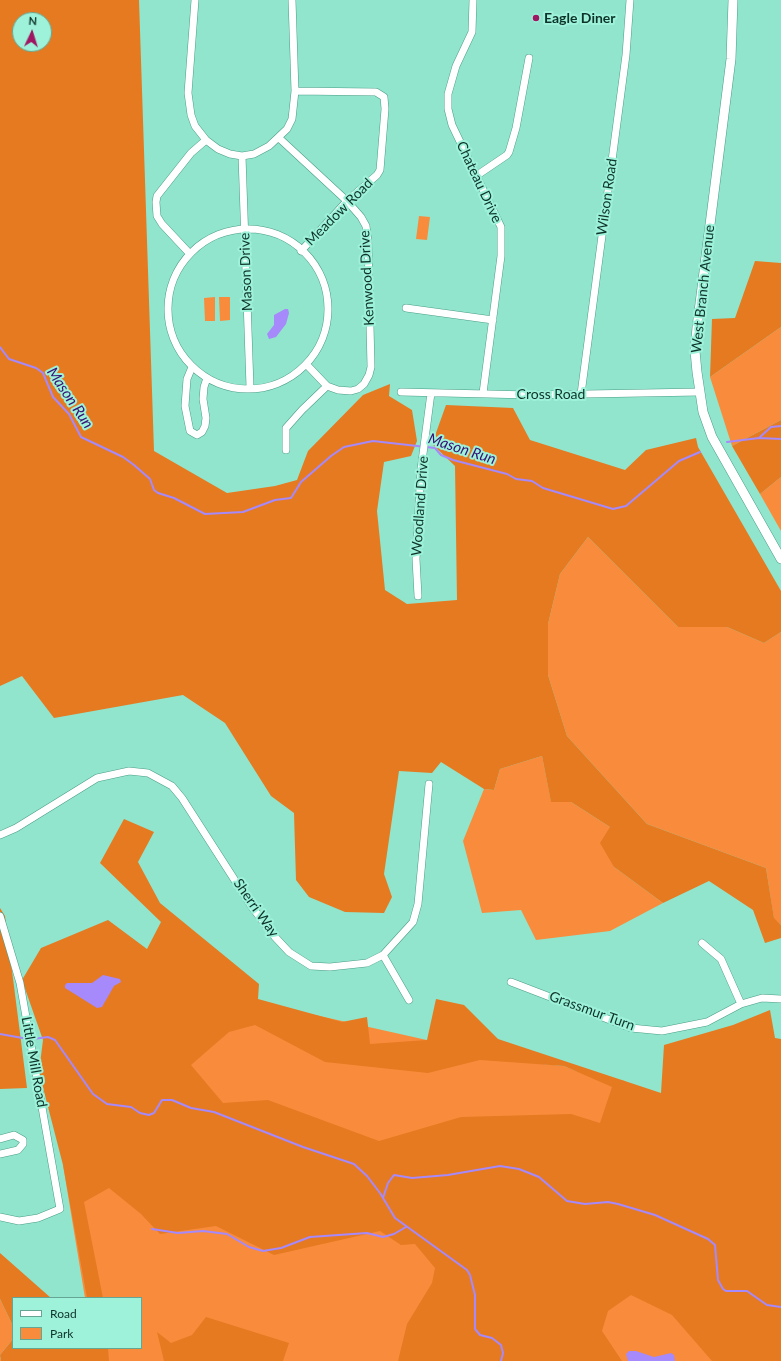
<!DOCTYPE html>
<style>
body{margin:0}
#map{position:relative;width:781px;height:1361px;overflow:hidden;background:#91e5cc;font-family:Lato,sans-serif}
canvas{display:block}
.legend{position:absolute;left:12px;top:1297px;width:130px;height:52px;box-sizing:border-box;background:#9ef2d9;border:1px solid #64a693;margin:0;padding:5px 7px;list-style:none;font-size:12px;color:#0e3329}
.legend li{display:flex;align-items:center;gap:8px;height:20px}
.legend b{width:20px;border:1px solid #64a693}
.north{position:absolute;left:12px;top:12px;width:40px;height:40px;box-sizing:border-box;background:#9ef2d9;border:1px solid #64a693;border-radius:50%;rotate:4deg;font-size:11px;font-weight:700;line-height:16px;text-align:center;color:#0e3329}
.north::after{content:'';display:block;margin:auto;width:14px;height:18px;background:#9f1662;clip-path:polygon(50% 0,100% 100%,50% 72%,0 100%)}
</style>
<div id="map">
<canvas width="781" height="1361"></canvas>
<ul class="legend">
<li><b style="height:5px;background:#fff"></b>Road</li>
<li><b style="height:11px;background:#f88c3c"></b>Park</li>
</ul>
<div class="north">N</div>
</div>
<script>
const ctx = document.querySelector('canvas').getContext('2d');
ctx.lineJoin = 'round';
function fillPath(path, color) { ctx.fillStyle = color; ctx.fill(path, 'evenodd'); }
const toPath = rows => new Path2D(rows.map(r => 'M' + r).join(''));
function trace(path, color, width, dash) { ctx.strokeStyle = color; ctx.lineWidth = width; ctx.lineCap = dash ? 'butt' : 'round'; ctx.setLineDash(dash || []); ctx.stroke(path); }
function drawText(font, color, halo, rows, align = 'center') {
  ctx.font = font + ' Lato,sans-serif'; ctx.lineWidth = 4; ctx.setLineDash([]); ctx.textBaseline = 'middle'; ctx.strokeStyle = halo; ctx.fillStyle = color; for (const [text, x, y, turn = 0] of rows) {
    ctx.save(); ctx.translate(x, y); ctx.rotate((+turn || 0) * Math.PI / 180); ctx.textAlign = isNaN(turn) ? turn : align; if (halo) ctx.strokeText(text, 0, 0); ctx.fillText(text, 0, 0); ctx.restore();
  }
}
const green = toPath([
 [419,216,430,217,427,240,416,239],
 [215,297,215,321,205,321,204,298],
 [219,297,230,297,230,320,220,321],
 [781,327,781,420,732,446,710,377],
 [781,477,781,531,760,494],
 [588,537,678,627,727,627,764,643,781,632,781,925,774,919,766,868,647,824,567,736,548,675,548,624,560,574],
 [542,756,551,801,571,802,610,827,614,867,663,903,610,931,536,940,521,910,482,913,463,841,484,789,494,790,500,769],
 [226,995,449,1045,543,1064,564,1066,576,1071,625,1081,736,1361,96,1361,94,1348,141,1348,141,1298,85,1298,63,1165],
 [0,1299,13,1326,13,1339,0,1355,1,1361,0,1361]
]);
const forest = toPath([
 [0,0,139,0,154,451,227,493,275,486,297,480,308,451,363,395,390,384,389,396,412,410,417,441,411,456,384,462,377,511,385,590,407,604,457,600,455,466,432,444,446,405,513,408,530,440,625,470,646,450,696,438,698,447,781,591,781,632,764,643,727,627,678,627,588,537,560,574,548,624,548,675,567,736,647,824,766,868,774,918,781,925,781,938,765,943,753,910,709,881,663,903,614,867,600,843,610,827,571,802,551,802,542,756,500,769,494,790,484,789,441,762,432,773,399,771,384,874,392,897,384,913,345,912,309,897,296,880,294,813,271,796,225,723,183,695,54,718,22,676,0,686],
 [20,20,44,20,44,44,20,44],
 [755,261,781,263,781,327,710,377,712,319,735,318],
 [781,420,781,477,760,494,732,446],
 [124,819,154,832,138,862,160,903,259,984,258,999,342,1022,367,1017,370,1044,427,1040,436,999,464,1005,498,1039,661,1093,664,1045,733,1025,770,1010,775,1038,781,1039,781,1361,712,1361,672,1315,631,1295,608,1311,602,1331,622,1361,398,1361,407,1324,432,1283,435,1268,415,1244,401,1245,380,1231,274,1255,216,1226,160,1234,141,1214,109,1188,84,1202,103,1298,87,1298,63,1165,39,1072,43,1040,22,980,41,948,108,920,147,949,161,922,100,863],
 [255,1025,325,1062,428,1073,480,1060,564,1066,612,1087,600,1123,571,1114,461,1117,379,1141,268,1100,223,1103,191,1065,229,1032],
 [0,908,5,916,27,1088,0,1089],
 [0,1253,51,1298,13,1298,13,1326,0,1299],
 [206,1317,289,1343,283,1361,164,1361,157,1332,171,1343,192,1335],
 [13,1339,13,1348,108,1348,109,1361,1,1361,0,1355]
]);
const water = toPath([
 [285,309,288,309,289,313,286,324,276,337,269,339,267,334,274,325,274,315],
 [103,975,120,979,121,982,114,986,102,1007,97,1008,65,988,65,985,67,983,92,983],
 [629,1351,636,1351,654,1357,671,1353,674,1355,675,1361,628,1361,626,1354]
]);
const stream = toPath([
 [0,347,9,359,36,368,43,373,53,397,69,414,81,437,123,457,134,465,150,479,154,490,158,493,174,498,205,514,243,512,275,500,291,498,301,482,331,456,344,447,373,441,435,448,441,455,453,460,507,474,516,479,532,481,543,488,613,509,626,506,679,461,700,452],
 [759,438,771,427,781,426],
 [727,442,759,438,781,439],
 [0,1034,28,1039],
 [33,1039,48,1037,55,1040,93,1094,107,1104,131,1107,140,1113,149,1115,154,1113,162,1100,172,1100,191,1108,214,1112,303,1147,354,1164,367,1176,380,1193,395,1218,467,1270,470,1275,475,1295,475,1329,480,1335,492,1338,501,1345,503,1353,501,1361],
 [383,1198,388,1183,394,1175,412,1178,448,1175,500,1166,519,1169,539,1177,567,1201,585,1204,608,1202,618,1204,655,1215,708,1239,715,1245,718,1280,723,1289,726,1291,747,1291,767,1305,781,1307],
 [152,1229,178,1233,203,1231,227,1234,249,1247,263,1251,281,1248,310,1237,367,1233,383,1237,394,1234,406,1227]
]);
const minor = toPath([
 [195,0,188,93,191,115,195,126,206,140,218,149,230,154,242,156,254,154,269,146,287,129,292,119,295,91,292,0],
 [473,0,472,32,456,66,448,94,448,109,452,125,501,227,501,256,483,393],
 [295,91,376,92,384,97,385,109,380,170,377,175,347,201,301,251],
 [279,138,347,201,361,217,366,226,368,241,371,367,369,375,364,384,358,389,351,391,338,390,327,386,307,365],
 [242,156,250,387],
 [476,176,507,155,509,152,516,128,529,58],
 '168 309a80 80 0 1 1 160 0a80 80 0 1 1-160 0Z',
 [190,254,162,224,157,216,156,202,157,196,191,153,206,140],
 [406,308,493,320],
 [192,367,187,379,185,406,190,431,197,435,202,432,205,426,206,418,203,399,204,387,207,378],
 [401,392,530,395,700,392],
 [581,394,626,55,630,0],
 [286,450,286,428,302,410,327,386],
 [418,596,416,559,421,469,431,393],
 [0,835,16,828,97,778,129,771,148,773,172,786,182,798,252,907,275,937,289,952,311,966,330,967,367,963,383,955,413,922,418,904,429,784],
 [0,916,20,983,60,1209,38,1218,19,1221,0,1217],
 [702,943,721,959,741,1004],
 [383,955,409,1000],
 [511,982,631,1028,662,1031,707,1022,741,1004,762,998,781,999],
 [0,1139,14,1135,23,1140,23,1144,18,1150,0,1154]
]);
const tertiary = toPath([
 [733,0,731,59,697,327,695,351,697,372,703,412,712,437,781,559]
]);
const markers = [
 [536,18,4,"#9f1662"]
];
const poiNames = [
 ["Eagle Diner",544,18]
];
const streetNames = [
 ["Chateau Drive",479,182,65],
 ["Wilson Road",607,197,-82],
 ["Meadow Road",339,212,-45],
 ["Mason Drive",246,272,-92],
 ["Kenwood Drive",367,278,-93],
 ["West Branch Avenue",703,289,-84],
 ["Cross Road",551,394],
 ["Woodland Drive",420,506,-86],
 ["Sherri Way",256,908,55],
 ["Grassmur Turn",592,1011,20],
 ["Little Mill Road",34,1062,80]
];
const waterNames = [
 ["Mason Run",70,398,56],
 ["Mason Run",462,449,18]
];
fillPath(green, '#f88c3c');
fillPath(forest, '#e57a21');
fillPath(water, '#a689fa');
trace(stream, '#a689fa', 2);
trace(minor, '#499d87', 8);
trace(tertiary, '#499d87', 10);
trace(minor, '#fff', 7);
trace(tertiary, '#fff', 9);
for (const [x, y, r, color] of markers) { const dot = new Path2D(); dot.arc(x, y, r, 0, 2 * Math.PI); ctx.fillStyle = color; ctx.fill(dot); trace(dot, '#9ef2d9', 1.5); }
drawText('bold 14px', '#0e3329', '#9ef2d9', poiNames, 'left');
drawText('14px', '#0e3329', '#9ef2d9', streetNames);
drawText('italic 15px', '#391074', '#9ef2d9', waterNames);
</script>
